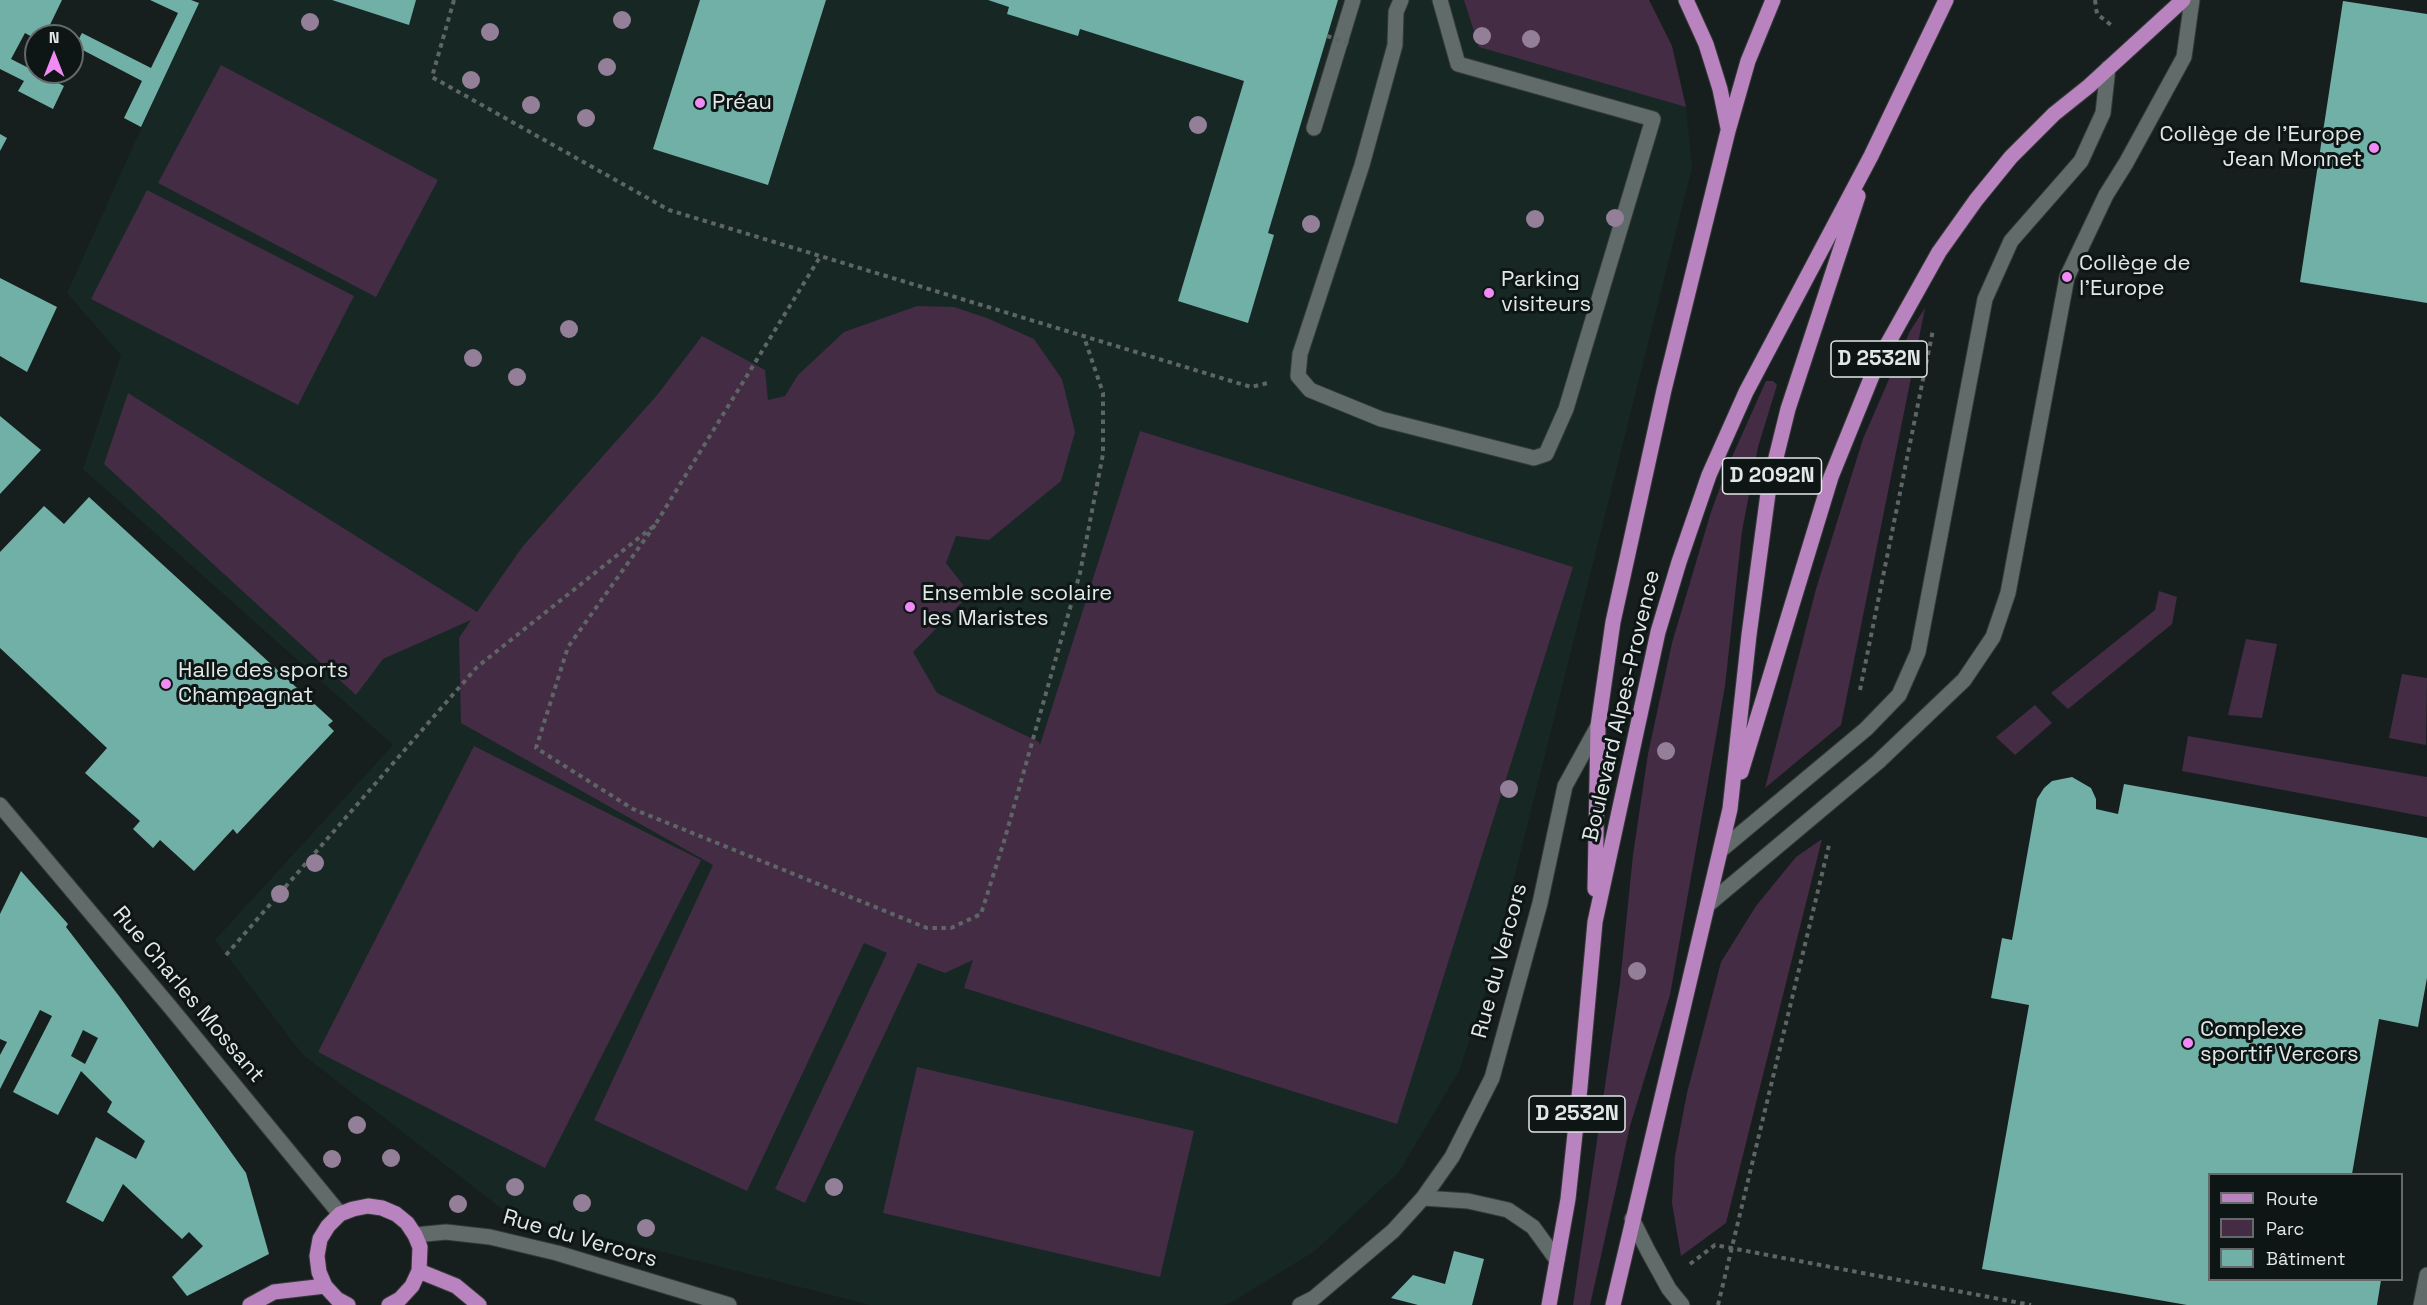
<!DOCTYPE html>
<meta charset="utf-8">
<style>
body{margin:0}
#map{position:relative;width:2427px;height:1305px;overflow:hidden;background:#171f1e;font-family:"Space Grotesk",sans-serif}
canvas{display:block}
.legend{position:absolute;left:2208px;top:1173px;width:195px;height:108px;box-sizing:border-box;background:#0e1615;border:2px solid #636a69;margin:0;padding:8px 10px;list-style:none;font-size:18px;color:#e2e8e7}
.legend li{display:flex;align-items:center;gap:12px;height:30px}
.legend b{width:30px;border:2px solid #636a69}
.north{position:absolute;left:24px;top:24px;width:60px;height:60px;box-sizing:border-box;background:#0e1615;border:2px solid #636a69;border-radius:50%;rotate:0deg;font-size:16px;font-weight:700;line-height:24px;text-align:center;color:#e2e8e7}
.north::after{content:'';display:block;margin:auto;width:21px;height:27px;background:#f08bf6;clip-path:polygon(50% 0,100% 100%,50% 72%,0 100%)}
</style>
<div id="map">
<canvas width="2427" height="1305"></canvas>
<ul class="legend">
<li><b style="height:8px;background:#b983bf"></b>Route</li>
<li><b style="height:16px;background:#442c45"></b>Parc</li>
<li><b style="height:16px;background:#70b0a7"></b>Bâtiment</li>
</ul>
<div class="north">N</div>
</div>
<script>
const ctx = document.querySelector('canvas').getContext('2d');
ctx.lineJoin = 'round';
function fillPath(path, color) { ctx.fillStyle = color; ctx.fill(path, 'evenodd'); }
const toPath = rows => new Path2D(rows.map(r => 'M' + r).join(''));
function trace(path, color, width, dash) { ctx.strokeStyle = color; ctx.lineWidth = width; ctx.lineCap = dash ? 'butt' : 'round'; ctx.setLineDash(dash || []); ctx.stroke(path); }
function drawText(font, color, halo, rows, align = 'center') {
  ctx.font = font + ' "Space Grotesk",sans-serif'; ctx.lineWidth = 6; ctx.setLineDash([]); ctx.textBaseline = 'middle'; ctx.strokeStyle = halo; ctx.fillStyle = color; for (const [text, x, y, turn = 0] of rows) {
    ctx.save(); ctx.translate(x, y); ctx.rotate((+turn || 0) * Math.PI / 180); ctx.textAlign = isNaN(turn) ? turn : align; if (halo) ctx.strokeText(text, 0, 0); ctx.fillText(text, 0, 0); ctx.restore();
  }
}
const built = toPath([
 [199,0,1649,0,1672,46,1686,107,1692,168,1485,994,1459,1071,1399,1172,1315,1251,1232,1302,1223,1305,870,1305,506,1212,302,1054,215,940,393,745,83,469,121,355,67,293]
]);
const green = toPath([
 [1464,0,1649,0,1672,46,1686,107,1479,47],
 [221,65,438,180,376,297,158,183],
 [147,190,354,296,298,405,91,299],
 [917,306,954,307,987,318,1034,339,1062,379,1075,432,1061,481,989,540,956,536,946,563,970,594,913,652,937,693,1039,742,1040,745,1140,431,1573,567,1397,1124,964,988,973,960,945,973,918,963,805,1203,775,1189,887,953,864,943,747,1191,594,1120,713,865,461,723,459,638,471,620,383,659,356,695,104,464,128,393,477,612,523,546,658,394,702,336,765,370,768,400,785,396,798,375,844,332],
 [1925,308,1841,725,1765,788,1816,589,1863,439,1910,331],
 [1766,381,1773,381,1777,385,1758,447,1742,531,1725,686,1670,995,1630,1126,1590,1305,1573,1305,1620,983,1633,855,1648,754,1672,643,1711,512,1728,466],
 [2159,591,2177,597,2172,624,2068,709,2051,693,2155,610],
 [2246,639,2277,644,2262,718,2228,715],
 [2402,674,2427,678,2426,745,2389,738],
 [2035,705,2052,723,2015,755,1996,737],
 [2188,736,2427,777,2427,817,2182,771],
 [474,746,701,860,545,1168,318,1052],
 [1822,839,1726,1223,1681,1256,1672,1203,1675,1156,1687,1093,1721,962,1756,906,1796,857],
 [917,1067,1194,1131,1160,1277,883,1213]
]);
const building = toPath([
 [0,0,62,0,47,31,40,28,34,38,25,33,11,59,64,86,53,109,18,91,24,81,0,69],
 [150,0,191,0,199,3,141,127,124,118,142,81,75,46,82,33,151,68,178,13],
 [332,0,416,0,409,25],
 [700,0,826,0,768,185,653,149],
 [988,0,1338,0,1268,233,1274,235,1248,323,1178,301,1244,81,1080,29,1078,36,1007,14,1009,7],
 [2343,1,2427,14,2427,303,2300,282],
 [0,134,7,138,0,151],
 [0,278,57,307,27,372,0,356],
 [0,416,41,450,0,494],
 [89,497,333,721,328,725,334,731,237,834,233,829,194,871,160,840,153,848,133,829,140,821,85,773,107,748,0,648,0,552,44,506,64,524],
 [2072,777,2091,788,2096,799,2096,809,2118,814,2124,784,2427,838,2427,978,2418,1027,2379,1019,2352,1174,2210,1174,2210,1280,2381,1280,2377,1305,2187,1305,1982,1269,2029,1005,1991,998,2002,938,2012,940,2037,799,2044,788,2052,781],
 [21,871,68,924,66,927,119,996,246,1173,269,1254,187,1296,172,1277,203,1246,189,1232,182,1239,123,1184,103,1222,66,1202,96,1137,136,1159,145,1141,107,1112,112,1102,81,1071,58,1115,13,1092,52,1016,40,1010,0,1089,0,1055,7,1042,0,1039,0,914],
 [83,1030,98,1038,85,1064,71,1056],
 [1454,1251,1484,1259,1472,1305,1418,1305,1391,1298,1413,1275,1445,1284]
]);
const path = toPath([
 [454,0,432,77,669,210,1251,387,1268,383],
 [2095,0,2097,14,2111,25],
 [655,525,568,647,536,748,633,809,927,928,951,928,981,914,1005,838,1080,573,1103,454,1103,393,1084,337],
 [1860,690,1933,330],
 [226,955,477,667,655,525,820,257],
 [1690,1264,1715,1245,2031,1305],
 [1718,1305,1829,845]
]);
const minor = toPath([
 [1401,0,1396,12,1395,45,1362,165,1300,354,1298,376,1310,390,1381,419,1534,458,1546,454,1566,409,1653,119,1458,64,1440,0],
 [1314,128,1353,0],
 [0,805,171,1008,340,1214],
 [1721,850,1866,729,1899,695,1918,652,1985,299,2011,241,2081,161,2103,113,2108,68],
 [1710,903,1878,762,1964,680,1993,637,2008,593,2067,277,2106,195,2126,163,2184,57,2192,0],
 [1423,1198,1468,1201,1508,1210,1533,1227,1557,1260],
 [1632,1219,1648,1251,1669,1289,1682,1305],
 [415,1235,446,1232,490,1237,557,1253,729,1305],
 [1300,1305,1314,1298,1393,1231,1423,1198,1452,1157,1492,1078,1540,903,1565,786,1598,726],
 [2421,1305,2427,1275]
]);
const major = toPath([
 [1686,0,1706,44,1720,89,1728,128],
 [1741,772,1831,477,1878,361,1939,252,1976,200,2011,157,2054,114,2089,86,2183,0],
 [1595,889,1598,726,1613,622,1664,390,1728,131,1748,61,1773,0],
 [419,1271,456,1286,479,1305],
 [250,1305,274,1292,325,1286],
 [348,1305,337,1299,325,1286,319,1272,317,1256,320,1239,328,1226,340,1214,353,1209,368,1206,382,1208,396,1214,407,1223,415,1235,420,1247,419,1271,412,1286,400,1299,389,1305],
 [1549,1305,1568,1199,1580,1087,1595,922,1658,632,1679,562,1709,475,1746,392,1871,156,1946,0],
 [1613,1305,1730,809,1749,635,1769,486,1788,409,1858,196]
]);
const pathBridge = toPath([
 [1327,36,1350,44]
]);
const trees = [
 [622,20],
 [310,22],
 [490,32],
 [1482,36],
 [1531,39],
 [607,67],
 [471,80],
 [531,105],
 [586,118],
 [1198,125],
 [1615,218],
 [1535,219],
 [1311,224],
 [569,329],
 [473,358],
 [517,377],
 [1666,751],
 [1509,789],
 [315,863],
 [280,894],
 [1637,971],
 [357,1125],
 [391,1158],
 [332,1159],
 [515,1187],
 [834,1187],
 [582,1203],
 [458,1204],
 [646,1228]
];
const markers = [
 [700,103,6,"#f08bf6"],
 [2374,148,6,"#f08bf6"],
 [2067,277,6,"#f08bf6"],
 [1489,293,6,"#f08bf6"],
 [910,607,6,"#f08bf6"],
 [166,684,6,"#f08bf6"],
 [2188,1043,6,"#f08bf6"]
];
const shields = [
 [1879,359,96],
 [1772,476,99],
 [1577,1114,96]
];
const shieldNames = [
 ["D 2532N",1879,359],
 ["D 2092N",1772,476],
 ["D 2532N",1577,1114]
];
const poiNames = [
 ["Préau",712,103],
 ["Collège de l'Europe",2362,135,"right"],
 ["Jean Monnet",2362,160,"right"],
 ["Collège de",2079,264],
 ["l'Europe",2079,289],
 ["Parking",1501,280],
 ["visiteurs",1501,305],
 ["Ensemble scolaire",922,594],
 ["les Maristes",922,619],
 ["Halle des sports",178,671],
 ["Champagnat",178,696],
 ["Complexe",2200,1030],
 ["sportif Vercors",2200,1055]
];
const streetNames = [
 ["Boulevard Alpes-Provence",1622,706,-77],
 ["Rue du Vercors",1500,961,-75],
 ["Rue Charles Mossant",188,995,50],
 ["Rue du Vercors",580,1239,16]
];
fillPath(built, '#162724');
fillPath(green, '#442c45');
fillPath(building, '#70b0a7');
trace(minor, '#343a39', 17);
trace(major, '#343a39', 17);
trace(path, '#5e6665', 4, [4.5, 4.5]);
trace(minor, '#616b69', 15);
trace(major, '#b983bf', 15);
trace(pathBridge, '#5e6665', 4, [4.5, 4.5]);
ctx.fillStyle = '#947f98';
for (const [x, y] of trees) { ctx.beginPath(); ctx.arc(x, y, 9, 0, 2 * Math.PI); ctx.fill(); }
for (const [x, y, r, color] of markers) { const dot = new Path2D(); dot.arc(x, y, r, 0, 2 * Math.PI); ctx.fillStyle = color; ctx.fill(dot); trace(dot, '#0e1615', 2); }
for (const [x, y, w] of shields) { const box = new Path2D(); box.roundRect(x - w / 2, y - 18, w, 36, 4.5); ctx.fillStyle = '#0e1615'; ctx.fill(box); trace(box, '#e2e8e7', 1.5); }
drawText('bold 21px', '#e2e8e7', null, shieldNames);
drawText('22px', '#e2e8e7', '#0e1615', poiNames, 'left');
drawText('22px', '#e2e8e7', '#0e1615', streetNames);
</script>
